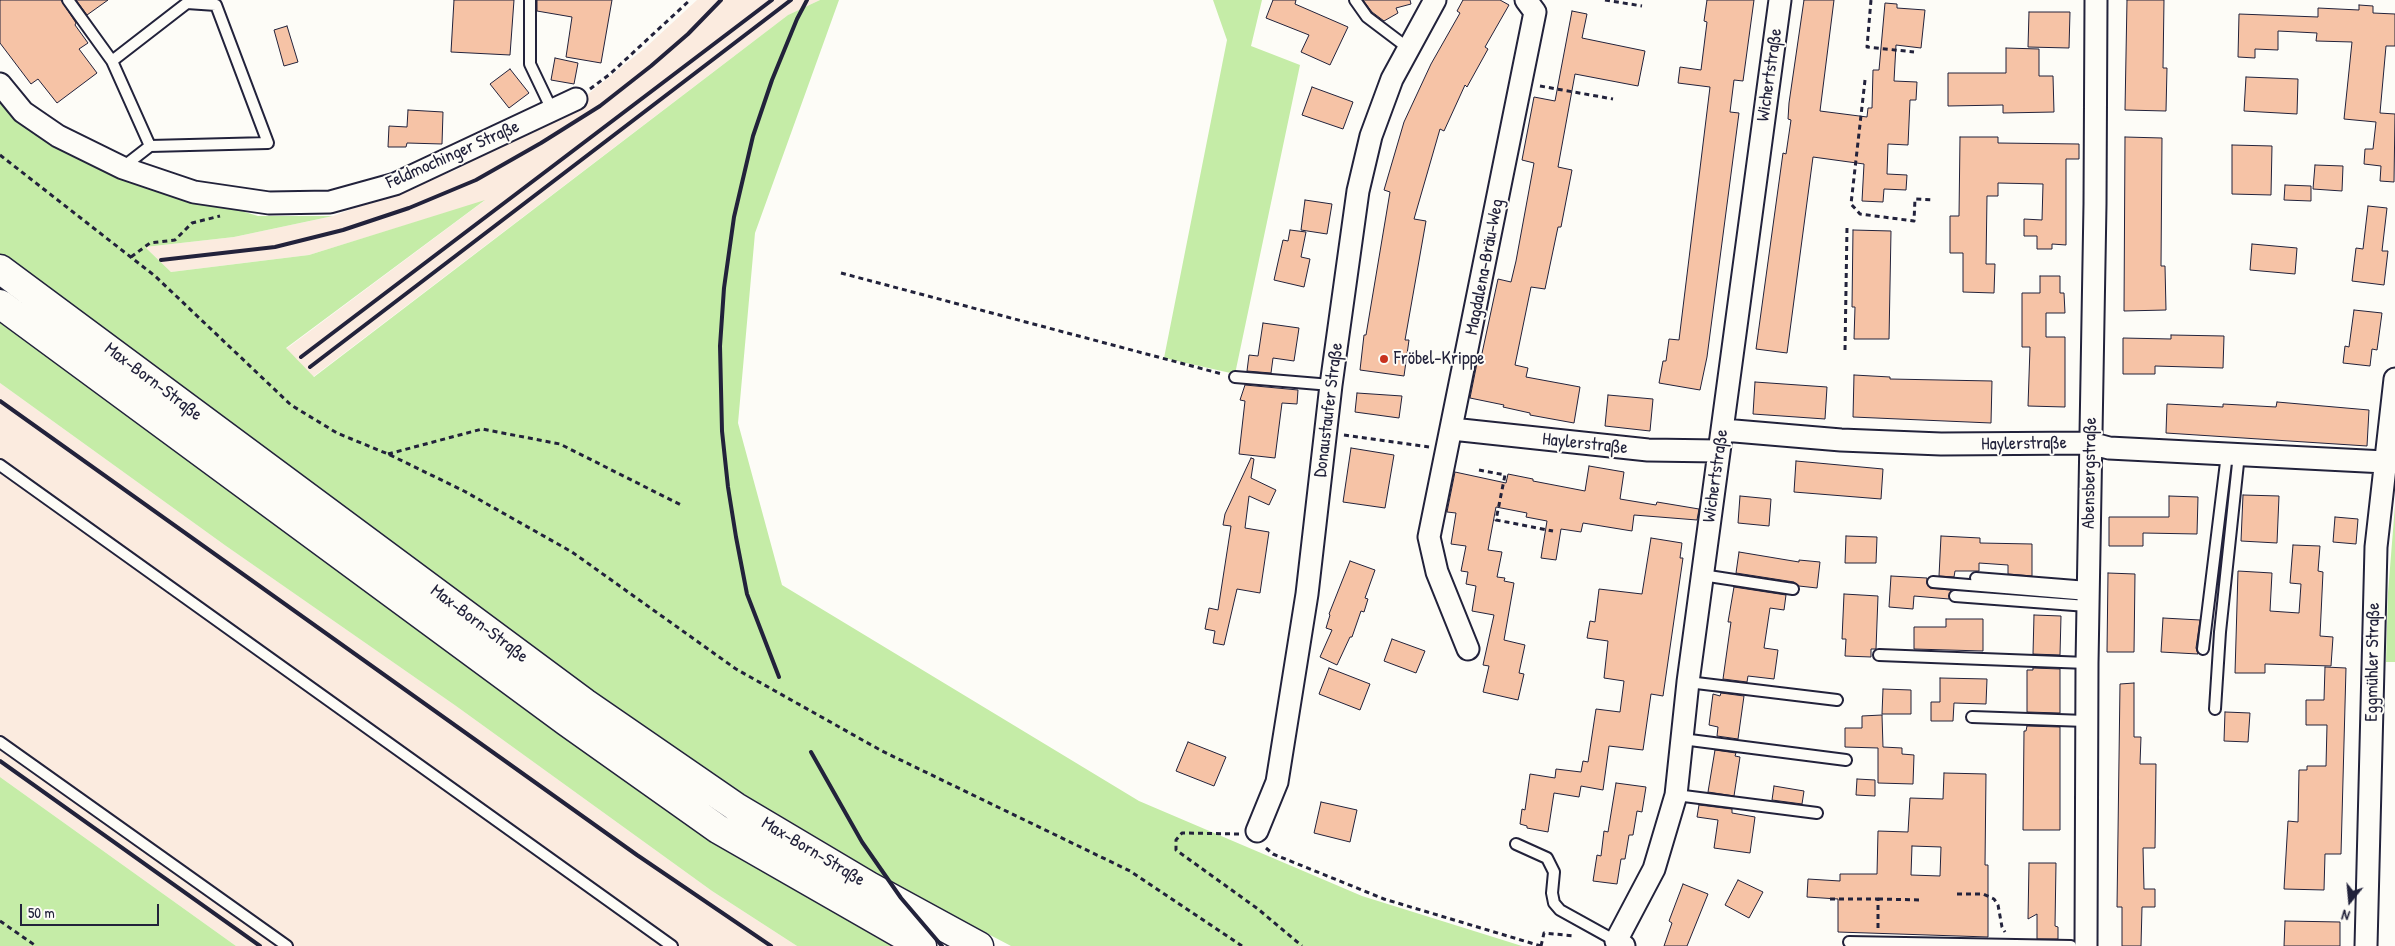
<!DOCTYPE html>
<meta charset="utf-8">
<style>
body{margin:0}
#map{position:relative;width:2395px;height:946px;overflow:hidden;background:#fdfcf7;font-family:"Patrick Hand",sans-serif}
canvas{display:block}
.north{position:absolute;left:2325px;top:876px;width:50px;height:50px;-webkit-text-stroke:4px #fdfcf7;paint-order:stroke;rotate:197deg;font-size:14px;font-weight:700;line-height:20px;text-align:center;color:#22223b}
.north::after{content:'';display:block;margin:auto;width:18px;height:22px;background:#22223b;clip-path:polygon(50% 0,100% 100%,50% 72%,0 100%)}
.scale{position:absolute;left:20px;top:904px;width:139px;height:22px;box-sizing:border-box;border:2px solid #22223b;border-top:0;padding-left:6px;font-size:15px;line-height:18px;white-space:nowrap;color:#22223b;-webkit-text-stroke:4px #fdfcf7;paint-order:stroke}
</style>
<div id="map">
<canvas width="2395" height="946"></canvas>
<div class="north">N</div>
<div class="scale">50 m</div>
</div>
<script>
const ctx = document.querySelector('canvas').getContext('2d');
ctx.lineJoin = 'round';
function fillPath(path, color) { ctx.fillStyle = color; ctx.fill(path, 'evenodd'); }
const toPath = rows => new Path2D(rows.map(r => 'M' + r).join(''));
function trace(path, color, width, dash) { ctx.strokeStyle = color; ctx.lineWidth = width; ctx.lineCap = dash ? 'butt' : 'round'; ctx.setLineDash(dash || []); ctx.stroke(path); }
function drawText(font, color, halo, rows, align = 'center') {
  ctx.font = font + ' "Patrick Hand",sans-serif'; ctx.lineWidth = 4; ctx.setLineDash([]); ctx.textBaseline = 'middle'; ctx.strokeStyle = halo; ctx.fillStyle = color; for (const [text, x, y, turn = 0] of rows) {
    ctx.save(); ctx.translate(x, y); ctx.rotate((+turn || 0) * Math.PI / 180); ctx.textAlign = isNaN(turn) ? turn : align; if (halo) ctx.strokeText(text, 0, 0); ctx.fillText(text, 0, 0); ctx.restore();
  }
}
const built = toPath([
 [697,0,820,0,788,15,313,377,286,349,484,201,309,255,171,272,145,247,234,237,333,216,456,170,582,99,645,48],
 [0,383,226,546,456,706,712,891,797,946,236,946,0,777]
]);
const green = toPath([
 [820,0,839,0,755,233,738,423,782,585,1139,801,1362,896,1522,946,1011,946,872,873,742,793,591,691,0,254,0,82,112,172,258,216,333,216,234,237,145,247,171,272,309,255,485,200,286,348,314,377,788,15],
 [1213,0,1262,0,1251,46,1300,65,1235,374,1164,358,1227,40],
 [0,319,707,835,892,946,797,946,712,891,456,706,226,546,0,383],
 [2395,505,2395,662,2386,662,2388,593],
 [0,777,236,946,0,946]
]);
const building = toPath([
 [0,0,61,0,76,23,75,25,88,43,79,49,97,73,57,103,38,79,31,84,0,43,0,0],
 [76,0,108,0,87,15,76,0],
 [454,0,514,0,510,55,451,52,454,0],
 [537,0,612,0,601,63,566,57,572,17,537,11,537,0],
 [1273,0,1296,0,1295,4,1348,27,1330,65,1301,52,1309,35,1266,18,1273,0],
 [1363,0,1410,0,1411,4,1396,8,1398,13,1384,21,1372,12,1363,0],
 [1463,0,1500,0,1509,5,1485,47,1488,49,1467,87,1465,85,1444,131,1440,129,1414,219,1426,221,1405,340,1409,340,1404,376,1360,370,1364,335,1366,335,1390,192,1384,190,1404,122,1431,64,1460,13,1457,11,1463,0],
 [1707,0,1754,0,1743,81,1734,80,1730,112,1739,113,1707,357,1700,390,1659,383,1663,361,1666,361,1669,339,1679,340,1710,87,1678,83,1680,67,1701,70,1707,22,1704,21,1707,0],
 [1804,0,1834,0,1820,111,1867,117,1868,108,1872,108,1873,70,1879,70,1885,3,1897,4,1897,8,1925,10,1921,48,1896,45,1894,81,1917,82,1916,100,1910,100,1908,145,1888,144,1887,174,1907,175,1906,190,1884,189,1883,202,1862,201,1864,164,1813,157,1787,353,1756,349,1783,153,1786,154,1791,120,1788,119,1789,103,1804,0],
 [2127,0,2164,0,2163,68,2167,68,2166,111,2125,110,2127,0],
 [2359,5,2373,6,2373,13,2395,14,2395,46,2386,46,2380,113,2395,114,2394,182,2380,181,2381,166,2364,164,2365,149,2373,149,2376,122,2344,119,2352,42,2316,41,2317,33,2278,31,2278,50,2255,49,2255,58,2238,57,2239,14,2318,17,2318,8,2359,10,2359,5],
 [1572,11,1587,14,1582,38,1645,51,1638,86,1575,74,1558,167,1572,170,1561,227,1558,227,1545,289,1531,287,1515,365,1528,368,1526,377,1580,387,1574,423,1530,415,1530,413,1503,407,1504,405,1470,398,1478,358,1481,358,1498,279,1511,282,1516,261,1534,163,1522,160,1534,97,1555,101,1572,11],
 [2029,12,2070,12,2069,48,2028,47,2029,12],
 [287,26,298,62,284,66,274,30,287,26],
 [2006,48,2039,49,2039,76,2053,76,2054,112,2003,113,2003,105,1948,106,1948,73,2006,73,2006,48],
 [555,58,578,63,574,84,551,80,555,58],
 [510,69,529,93,509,108,490,84,510,69],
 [2246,77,2298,79,2297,114,2244,111,2246,77],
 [1312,87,1353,102,1343,129,1302,115,1312,87],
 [408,110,443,112,442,144,407,143,406,147,388,147,389,126,407,127,408,110],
 [1960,137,1998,137,1998,143,2079,144,2079,159,2066,159,2066,245,2052,244,2052,249,2037,249,2037,236,2024,236,2024,219,2042,220,2043,184,1998,183,1998,196,1987,196,1986,264,1995,264,1994,293,1963,292,1963,253,1950,253,1950,216,1959,216,1960,137],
 [2125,137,2162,138,2161,266,2165,266,2166,310,2124,311,2125,137],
 [2232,145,2272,146,2271,195,2232,194,2232,145],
 [2315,165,2343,166,2342,191,2313,189,2315,165],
 [2285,185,2311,186,2311,201,2284,200,2285,185],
 [1305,200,1332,204,1327,234,1301,230,1305,200],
 [2368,206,2387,208,2382,251,2388,251,2384,285,2352,281,2356,248,2363,249,2368,206],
 [1290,230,1306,232,1301,257,1310,259,1304,287,1274,280,1283,240,1288,241,1290,230],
 [1853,230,1891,231,1889,339,1854,339,1855,307,1852,307,1853,230],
 [2252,244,2297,248,2295,274,2250,270,2252,244],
 [2040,276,2060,276,2060,293,2064,293,2065,313,2046,313,2046,337,2065,337,2065,407,2028,406,2030,347,2022,347,2022,293,2040,293,2040,276],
 [2354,310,2382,313,2377,350,2372,349,2370,366,2343,363,2345,346,2349,347,2354,310],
 [1263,323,1299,328,1294,361,1273,358,1271,373,1247,371,1249,355,1258,356,1263,323],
 [2171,335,2224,336,2223,368,2155,366,2155,374,2123,374,2123,338,2171,339,2171,335],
 [1854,375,1890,377,1890,379,1992,381,1991,423,1853,417,1854,375],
 [1755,382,1827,387,1825,419,1753,414,1755,382],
 [1245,385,1298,390,1297,404,1282,403,1275,458,1239,454,1245,401,1240,400,1245,385],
 [1357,393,1402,396,1399,418,1355,412,1357,393],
 [1608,395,1653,399,1650,431,1605,426,1608,395],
 [2277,402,2369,410,2367,446,2166,433,2167,404,2223,407,2223,404,2276,407,2277,402],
 [1351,448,1394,455,1385,508,1343,502,1351,448],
 [1251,458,1254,459,1251,478,1276,490,1269,505,1249,496,1245,528,1269,532,1260,593,1237,589,1224,645,1213,643,1215,631,1205,629,1209,608,1218,610,1231,526,1223,525,1225,514,1251,458],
 [1796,461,1883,469,1881,499,1794,492,1796,461],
 [1589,466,1624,472,1620,499,1656,505,1657,502,1699,509,1697,520,1634,515,1632,531,1583,523,1581,532,1561,529,1556,560,1541,558,1547,521,1526,517,1527,513,1496,507,1488,550,1502,552,1497,577,1505,578,1504,581,1514,583,1504,640,1525,645,1519,673,1524,674,1518,700,1483,692,1489,666,1483,665,1494,615,1472,611,1476,586,1466,584,1468,572,1461,571,1466,546,1451,544,1456,513,1447,512,1455,472,1506,483,1508,474,1533,479,1533,481,1585,491,1589,466],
 [2243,495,2279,496,2277,543,2241,541,2243,495],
 [1740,496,1771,499,1769,526,1738,523,1740,496],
 [2169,496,2198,497,2197,534,2143,533,2143,546,2109,546,2109,517,2169,517,2169,496],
 [2335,517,2358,519,2356,544,2333,542,2335,517],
 [1846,536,1877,537,1876,563,1845,563,1846,536],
 [1941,536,1980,538,1980,543,2032,544,2032,576,2008,574,2008,565,1979,563,1979,571,1955,571,1954,577,1939,576,1941,536],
 [1651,538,1682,543,1680,558,1683,558,1663,696,1651,694,1643,750,1609,746,1603,790,1581,786,1579,797,1554,793,1548,832,1527,828,1527,826,1520,824,1522,809,1525,810,1530,774,1555,778,1556,769,1581,772,1583,761,1588,762,1596,709,1620,712,1624,681,1604,678,1608,641,1587,638,1590,621,1595,622,1599,589,1642,594,1651,538],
 [2293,545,2320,546,2318,571,2323,572,2320,636,2333,637,2331,666,2265,664,2265,673,2235,673,2238,571,2272,573,2270,611,2299,613,2301,584,2290,583,2293,545],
 [1739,552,1799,562,1799,560,1820,562,1817,588,1799,586,1794,582,1736,573,1739,552],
 [1350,561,1375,570,1365,598,1368,599,1364,612,1361,611,1352,637,1350,637,1337,665,1320,657,1332,630,1326,628,1330,615,1329,614,1350,561],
 [2108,573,2135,574,2134,652,2107,652,2108,573],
 [1891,576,1927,578,1927,584,1930,588,1951,590,1949,599,1914,596,1913,609,1889,607,1891,576],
 [1734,587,1786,595,1784,610,1770,608,1764,648,1778,650,1774,679,1748,676,1747,682,1723,679,1731,622,1728,622,1734,587],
 [1844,594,1878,596,1876,649,1871,649,1871,657,1845,656,1846,639,1842,639,1844,594],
 [2034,615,2061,616,2060,655,2033,654,2034,615],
 [2163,618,2200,620,2196,648,2198,654,2161,652,2163,618],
 [1946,619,1983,619,1983,651,1914,649,1914,627,1946,627,1946,619],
 [1392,639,1425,651,1416,673,1384,661,1392,639],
 [2325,667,2346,668,2341,854,2325,854,2324,890,2284,889,2288,821,2298,822,2299,770,2307,770,2307,766,2326,766,2327,725,2306,725,2306,700,2324,700,2325,667],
 [1329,668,1370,684,1360,710,1319,694,1329,668],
 [2033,668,2060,669,2060,713,2027,712,2027,670,2033,670,2033,668],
 [1940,678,1987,679,1986,704,1954,703,1953,721,1931,721,1931,702,1940,702,1940,678],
 [2134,683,2134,737,2141,737,2140,764,2156,764,2155,848,2143,848,2144,889,2155,889,2155,907,2142,907,2141,946,2122,946,2122,907,2117,907,2120,684,2134,683],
 [1883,689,1911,690,1911,714,1882,714,1883,689],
 [1721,693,1744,696,1738,739,1717,736,1718,727,1709,725,1713,694,1720,696,1721,693],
 [2225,712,2250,713,2248,742,2224,741,2225,712],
 [1882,715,1883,747,1902,748,1902,754,1914,755,1913,784,1878,783,1878,748,1845,747,1845,728,1862,728,1862,716,1882,715],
 [2027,726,2060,727,2060,830,2023,830,2024,731,2026,731,2027,726],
 [1188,742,1226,757,1214,786,1176,771,1188,742],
 [1715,750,1736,753,1735,756,1740,757,1734,796,1708,792,1715,750],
 [1944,773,1986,774,1985,865,1988,865,1988,937,1838,932,1838,899,1807,897,1808,879,1840,881,1840,874,1877,874,1878,831,1908,832,1910,798,1943,799,1944,773],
 [1912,846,1941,847,1940,876,1911,875,1912,846],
 [1857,779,1875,780,1875,796,1856,795,1857,779],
 [1616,783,1646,787,1642,812,1637,811,1633,835,1629,835,1625,859,1621,859,1617,884,1593,881,1597,855,1601,856,1604,831,1608,832,1616,783],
 [1774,786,1804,791,1802,804,1772,800,1774,786],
 [1321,802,1357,810,1350,842,1314,833,1321,802],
 [1699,805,1732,809,1732,813,1755,817,1750,853,1714,848,1718,820,1697,817,1699,805],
 [2029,863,2056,863,2055,926,2058,927,2058,939,2037,939,2037,914,2028,919,2029,863],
 [1738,880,1763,892,1749,918,1725,905,1738,880],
 [1683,884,1708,894,1687,946,1664,946,1672,923,1669,921,1683,884],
 [2285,921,2340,922,2340,946,2284,946,2285,921]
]);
const path = toPath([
 [1605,0,1642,6],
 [1871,0,1867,47,1914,52],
 [1865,80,1851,204,1860,214,1914,221,1915,199,1933,200],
 [1540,86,1613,99],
 [590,89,610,74,690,0],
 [0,155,155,276,291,405,337,433,388,454,464,491,572,552,736,669,882,751,1130,871,1242,946],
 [131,257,150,243,175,240,192,223,220,216],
 [841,273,1222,374],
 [1845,350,1847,228],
 [1344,435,1429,447],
 [388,454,482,429,560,444,681,505],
 [1479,470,1505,475,1496,520,1553,531],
 [1239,834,1182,833,1176,840,1176,850,1258,909,1302,946],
 [1266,848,1273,854,1384,899,1541,946],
 [1957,894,1983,894,1994,899,1998,905,2002,927,2005,932],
 [1830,899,1878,899,1878,929],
 [1878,899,1922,900],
 [0,921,36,946],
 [1541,946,1544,933,1575,936]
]);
const lane = toPath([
 [68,0,112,61],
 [530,0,530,64,552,110],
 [1355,0,1367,17,1408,48],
 [123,167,150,146,268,143,216,5,187,3,112,61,150,146],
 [1235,377,1331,385],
 [0,465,672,946],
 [1702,575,1793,589],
 [1976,578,2088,587],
 [1933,582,2088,595],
 [1955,596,2087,606],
 [2203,649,2227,454],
 [1879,655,2087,663],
 [1688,682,1837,700],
 [2215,709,2220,632,2239,454],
 [1972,717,2086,721],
 [1682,739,1846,760],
 [0,742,287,946],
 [1676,795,1817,813],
 [1516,844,1547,858,1554,872,1552,893,1554,903,1560,910,1616,941],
 [1849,942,2071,946]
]);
const street = toPath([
 [0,84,23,112,58,136,123,168,194,192,269,203,330,202,395,184,576,99],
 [1452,429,1648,450,1719,451],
 [1723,430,1841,440,1941,444,2090,443,2109,448,2385,462],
 [1468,649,1437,572,1429,537,1535,12,1526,0],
 [1257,831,1277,782,1307,594,1331,385,1358,191,1371,136,1392,79,1435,0],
 [1624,946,1616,941,1654,869,1676,795,1688,682,1780,0],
 [2086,946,2087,663,2095,204,2096,0],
 [2366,946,2376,547,2395,379]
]);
const primary = toPath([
 [0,269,585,703,736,807,869,886,979,946],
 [0,304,567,722,718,829,922,946]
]);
const rail = toPath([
 [161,260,275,247,343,230,409,208,476,180,541,143,600,106,651,66,688,34,721,0],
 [301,357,772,0],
 [310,367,791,0],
 [0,401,637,855,771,946],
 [779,677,747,594,736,537,728,487,722,431,720,346,724,288,734,217,753,136,772,80,797,19,807,0],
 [811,752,862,842,901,898,942,946],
 [0,761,260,946]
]);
const markers = [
 [1384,359,5,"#c8321e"]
];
const streetNames = [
 ["Wichertstraße",1770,75,-82],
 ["Feldmochinger Straße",453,155,-24],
 ["Magdalena-Bräu-Weg",1485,267,-79],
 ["Max-Born-Straße",153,382,37],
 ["Donaustaufer Straße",1329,410,-83],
 ["Haylerstraße",1585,444,6],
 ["Haylerstraße",2024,444,-1],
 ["Abensbergstraße",2090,473,-89],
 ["Wichertstraße",1716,476,-82],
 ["Max-Born-Straße",479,624,37],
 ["Eggmühler Straße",2373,662,-89],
 ["Max-Born-Straße",813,852,31]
];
const poiNames = [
 ["Fröbel-Krippe",1394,359]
];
fillPath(built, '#fbebdf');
fillPath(green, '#c5eca7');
fillPath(building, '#f6c3a6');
trace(building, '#22223b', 1);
trace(lane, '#22223b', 14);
trace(street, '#22223b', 25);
trace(primary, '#22223b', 31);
trace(path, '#22223b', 3, [5, 4]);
trace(lane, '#fdfcf7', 10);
trace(street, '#fdfcf7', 21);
trace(primary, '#fdfcf7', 28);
trace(rail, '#22223b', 4);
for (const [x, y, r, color] of markers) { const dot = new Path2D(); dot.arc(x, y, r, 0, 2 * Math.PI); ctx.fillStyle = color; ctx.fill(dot); trace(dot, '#fdfcf7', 2); }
drawText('18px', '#22223b', '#fdfcf7', streetNames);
drawText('18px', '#22223b', '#fdfcf7', poiNames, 'left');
</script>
